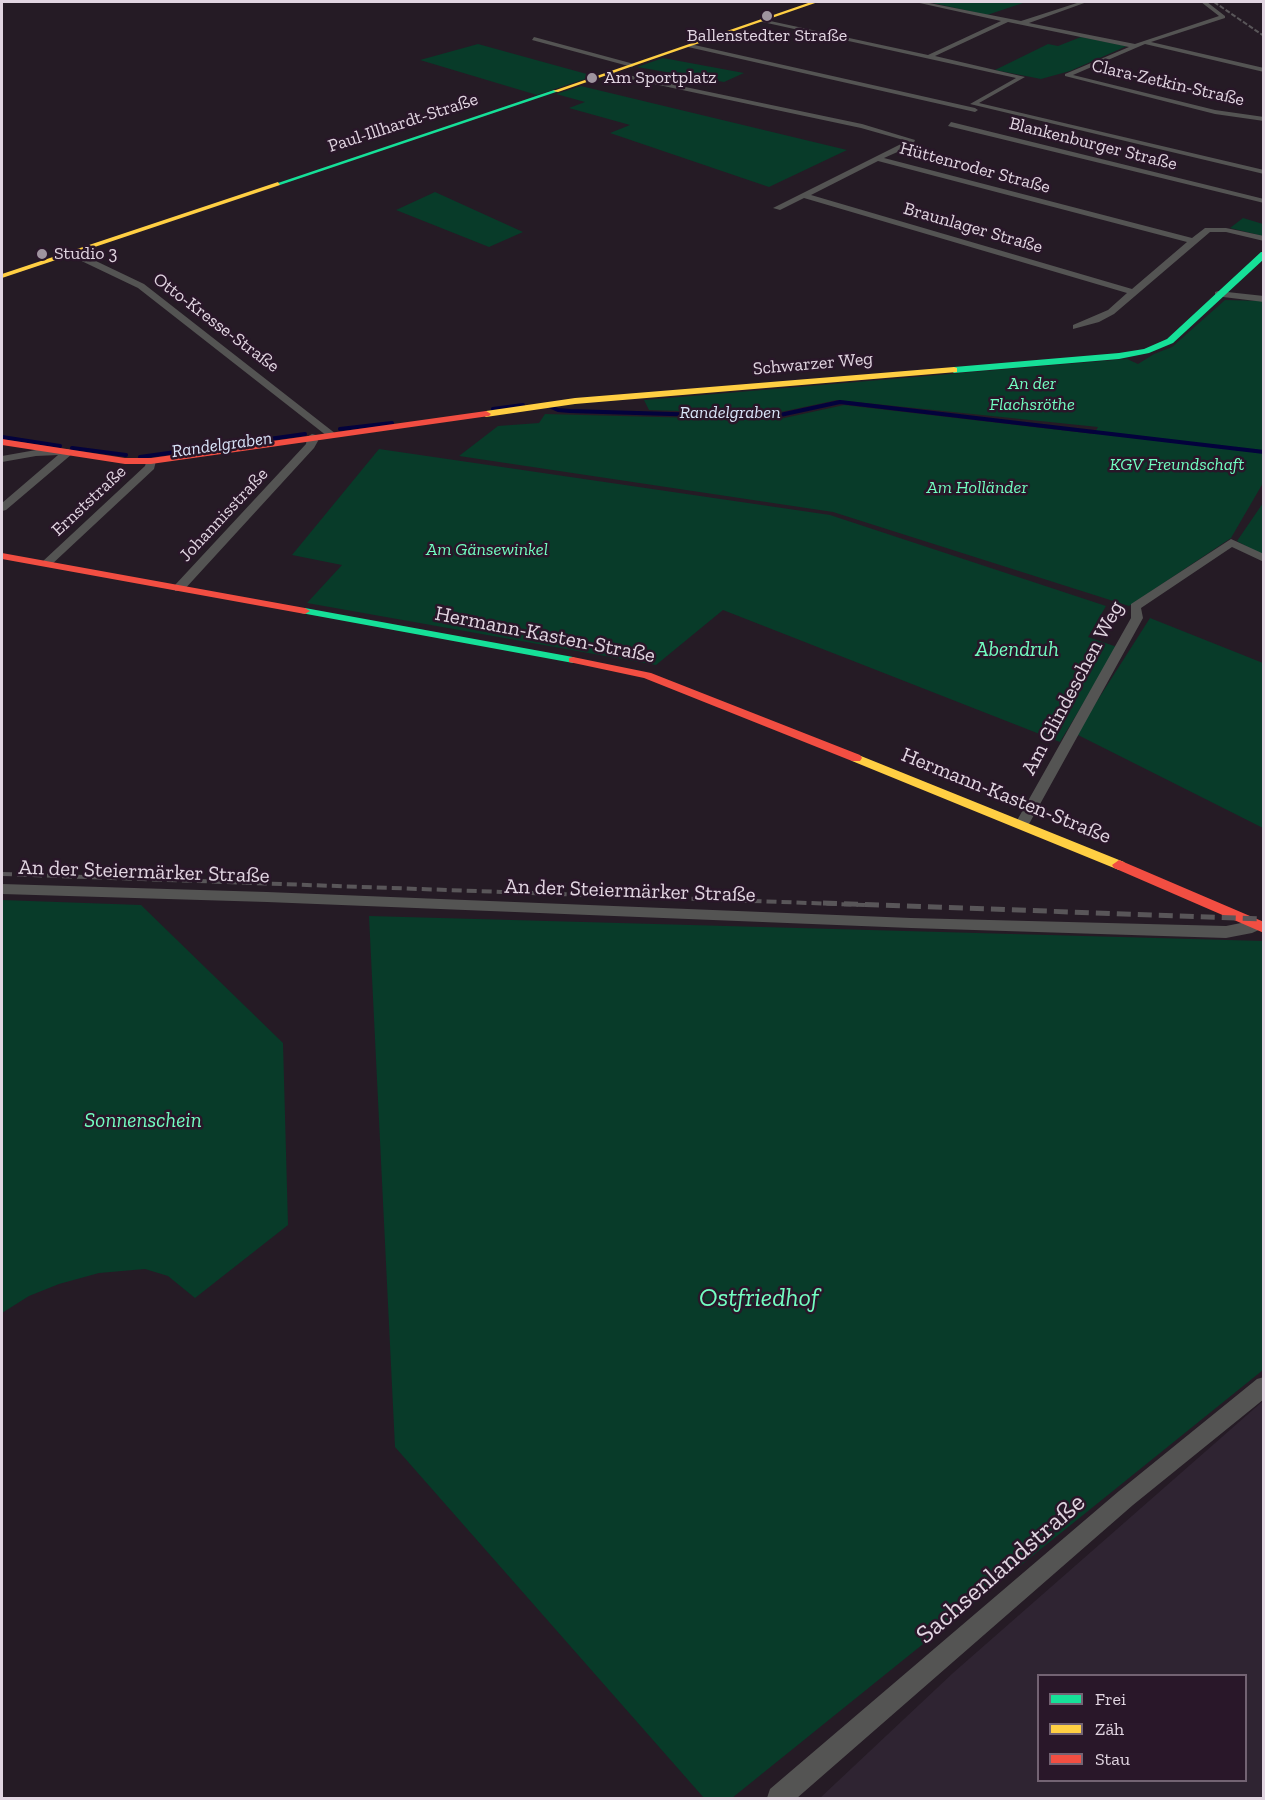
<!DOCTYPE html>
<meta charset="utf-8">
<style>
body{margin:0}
#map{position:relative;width:1265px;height:1800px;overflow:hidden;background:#251b25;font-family:"Zilla Slab",serif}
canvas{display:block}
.frame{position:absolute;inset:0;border:3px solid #e1d5e1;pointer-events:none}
.legend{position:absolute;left:1037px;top:1674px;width:210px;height:108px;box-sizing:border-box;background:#291729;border:2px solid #736373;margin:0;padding:8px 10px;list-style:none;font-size:18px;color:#e1d5e1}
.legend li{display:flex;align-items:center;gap:12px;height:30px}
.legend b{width:30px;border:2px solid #736373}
</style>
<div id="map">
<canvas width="1265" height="1800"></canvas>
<div class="frame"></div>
<ul class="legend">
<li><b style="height:8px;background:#16e098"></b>Frei</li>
<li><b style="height:8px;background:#ffcf43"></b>Zäh</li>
<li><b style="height:8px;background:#f24e42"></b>Stau</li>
</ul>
</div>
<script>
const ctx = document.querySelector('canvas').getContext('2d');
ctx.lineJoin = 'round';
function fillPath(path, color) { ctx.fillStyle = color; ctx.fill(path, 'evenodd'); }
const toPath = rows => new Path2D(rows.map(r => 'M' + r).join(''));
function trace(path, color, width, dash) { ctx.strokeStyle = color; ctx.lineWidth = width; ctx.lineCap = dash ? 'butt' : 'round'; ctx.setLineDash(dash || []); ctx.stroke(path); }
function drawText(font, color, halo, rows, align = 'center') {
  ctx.font = font + ' "Zilla Slab",serif'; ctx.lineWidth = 5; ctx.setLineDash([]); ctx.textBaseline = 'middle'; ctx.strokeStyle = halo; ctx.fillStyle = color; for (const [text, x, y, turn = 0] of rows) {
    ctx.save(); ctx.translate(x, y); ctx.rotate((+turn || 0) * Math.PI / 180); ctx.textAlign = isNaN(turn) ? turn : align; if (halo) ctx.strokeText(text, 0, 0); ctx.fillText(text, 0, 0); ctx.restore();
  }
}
const industrial = toPath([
 [1263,1401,1263,1798,820,1798,953,1673],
 [1038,1676,1246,1676,1246,1780,1038,1780]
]);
const green = toPath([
 [928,2,1026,2,987,15],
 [1081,37,1127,46,1070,71,1041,79,995,70,1048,44,1058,46],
 [478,44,594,76,537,95,420,60],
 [663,58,744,73,724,82,637,67],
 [581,86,847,150,769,187,610,133,630,125,569,108,585,102,556,94],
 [435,192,523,232,489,247,396,210],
 [1243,218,1263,224,1263,236,1230,228],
 [1225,300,1263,301,1263,483,1231,538,1129,606,833,512,459,456,498,426,539,423,545,414,775,420,844,405,1094,434,1098,427,837,400,771,414,649,410,644,400,1127,359,1138,364,1154,354,1172,347],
 [379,449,830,515,1106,606,1088,637,1117,647,1060,742,723,610,656,665,307,603,342,565,292,555],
 [1263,503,1263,556,1237,541],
 [1150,618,1263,663,1263,828,1076,734],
 [2,900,141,905,283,1043,288,1225,195,1298,168,1276,145,1269,99,1273,59,1284,29,1296,2,1313],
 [369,916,1263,941,1263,1370,732,1798,704,1798,395,1447]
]);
const stream = toPath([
 [549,406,558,410,570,411,771,417,840,402,1264,452],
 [493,409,523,405],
 [340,429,392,423],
 [2,437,60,446],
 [72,448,126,455],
 [140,457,305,434]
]);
const street = toPath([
 [915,2,924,2,1021,21,1080,2,1087,2,1029,23,1135,44,1219,16,1201,2,1207,2,1225,16,1225,18,1151,42,1264,68,1264,72,1145,44,1073,75,1215,110,1264,117,1264,121,1215,114,1065,76,1065,74,1129,47,1008,22,935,56,1025,77,979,103,1264,170,1264,174,970,104,1016,78,758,21,761,19,928,55,1001,21,915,2],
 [534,37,634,64,635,65,632,67,532,40,534,37],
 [690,44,975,108,978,110,975,112,688,47,690,44],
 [609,71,862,124,915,140,913,145,884,158,1192,238,1205,228,1226,228,1264,236,1264,241,1226,232,1210,232,1114,314,1099,322,1073,329,1073,325,1108,310,1127,293,804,198,780,210,773,208,907,141,861,128,607,74,609,71],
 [878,161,1187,242,1132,289,811,195,878,161],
 [951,122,1264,199,1264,203,948,126,951,122],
 [69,251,75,251,144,284,336,434,327,436,138,288,69,255,69,251],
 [1218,291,1264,296,1264,302,1215,296,1215,292,1218,291],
 [312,434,316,435,318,441,314,448,183,591,175,591,175,585,306,444,307,437,312,434],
 [68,449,73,452,72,454,6,510,2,511,2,503,58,455,36,456,2,462,2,456,36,450,68,449],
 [151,458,156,461,154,469,50,566,42,566,42,562,145,466,147,459,151,458],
 [1231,539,1264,554,1264,562,1232,547,1141,608,1143,618,1029,824,1022,829,1017,827,1015,824,1131,618,1131,604,1231,539],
 [2,884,267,892,911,918,1226,926,1256,920,1261,921,1264,925,1261,929,1252,933,1226,938,911,928,267,902,2,894,2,884],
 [1264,1377,1264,1399,1133,1505,797,1798,767,1798,770,1789,1119,1491,1257,1379,1264,1377]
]);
const fast = toPath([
 [554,90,559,91,280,185,275,184,554,90],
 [1261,252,1264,252,1264,259,1173,343,1149,353,1119,359,954,373,950,370,954,367,1119,353,1144,349,1167,339,1261,252],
 [305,608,573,657,579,660,573,663,301,613,300,611,305,608]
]);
const slow = toPath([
 [811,2,818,2,558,92,553,91,811,2],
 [278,182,280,185,2,278,2,274,278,182],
 [954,367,957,368,957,372,575,404,486,417,481,414,486,411,575,398,954,367],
 [856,754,1124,862,1126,865,1119,870,1114,868,852,761,850,758,856,754]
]);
const jam = toPath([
 [486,411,491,414,489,416,151,464,125,464,2,445,2,439,125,458,151,458,486,411],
 [2,553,305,608,310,611,305,614,2,559,2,553],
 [573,657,651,673,860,755,862,758,860,761,852,761,644,678,569,662,569,658,573,657],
 [1119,860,1264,922,1264,933,1114,868,1112,865,1119,860]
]);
const railFar2 = toPath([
 [1214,2,1264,36]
]);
const railFar1 = toPath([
 [2,874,865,905]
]);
const rail = toPath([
 [823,903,1264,919]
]);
const markers = [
 [767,16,6,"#9f949f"],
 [592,78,6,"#9f949f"],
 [42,254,6,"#9f949f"]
];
const farPoinames = [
 ["Ballenstedter Straße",767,36,"center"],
 ["Am Sportplatz",604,78],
 ["Studio 3",54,254]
];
const farStreetnames = [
 ["Clara-Zetkin-Straße",1168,83,13],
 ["Paul-Illhardt-Straße",403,123,-18],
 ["Blankenburger Straße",1093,144,14],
 ["Hüttenroder Straße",975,168,15],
 ["Braunlager Straße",973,228,16],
 ["Otto-Kresse-Straße",216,323,37],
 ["Schwarzer Weg",813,364,-5],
 ["Ernststraße",89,501,-43],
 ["Johannisstraße",224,515,-47]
];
const farParknames = [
 ["An der",1032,384],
 ["Flachsröthe",1032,405],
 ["KGV Freundschaft",1177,465],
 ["Am Holländer",977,488],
 ["Am Gänsewinkel",487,550]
];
const farWaternames = [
 ["Randelgraben",730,413],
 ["Randelgraben",222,445,-8]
];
const streetNames = [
 ["Hermann-Kasten-Straße",545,635,11],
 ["Am Glindeschen Weg",1073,688,-62],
 ["Hermann-Kasten-Straße",1006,796,22],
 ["An der Steiermärker Straße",144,872,2],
 ["An der Steiermärker Straße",630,891,2]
];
const parkNames = [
 ["Abendruh",1017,650],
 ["Sonnenschein",143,1121]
];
const nearParknames = [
 ["Ostfriedhof",759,1299]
];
const nearStreetnames = [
 ["Sachsenlandstraße",1001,1569,-41]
];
fillPath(industrial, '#2f2432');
fillPath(green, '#083b29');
trace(stream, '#03023c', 4);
fillPath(street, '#545453');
fillPath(fast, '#16e098');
fillPath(slow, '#ffcf43');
fillPath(jam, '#f24e42');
trace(railFar2, '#595659', 2, [5, 2]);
trace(railFar1, '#595659', 4, [10, 5]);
trace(rail, '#595659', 5, [14, 7]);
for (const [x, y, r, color] of markers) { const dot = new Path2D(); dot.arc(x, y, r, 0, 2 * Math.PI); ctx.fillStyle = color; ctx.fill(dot); trace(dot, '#291729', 2); }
drawText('18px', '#e1d5e1', '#291729', farPoinames, 'left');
drawText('18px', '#e1d5e1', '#291729', farStreetnames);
drawText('italic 18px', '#72fec1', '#291729', farParknames);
drawText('italic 18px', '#d8e3f7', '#291729', farWaternames);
drawText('21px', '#e1d5e1', '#291729', streetNames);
drawText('italic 21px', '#72fec1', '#291729', parkNames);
drawText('italic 26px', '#72fec1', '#291729', nearParknames);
drawText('26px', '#e1d5e1', '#291729', nearStreetnames);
</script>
